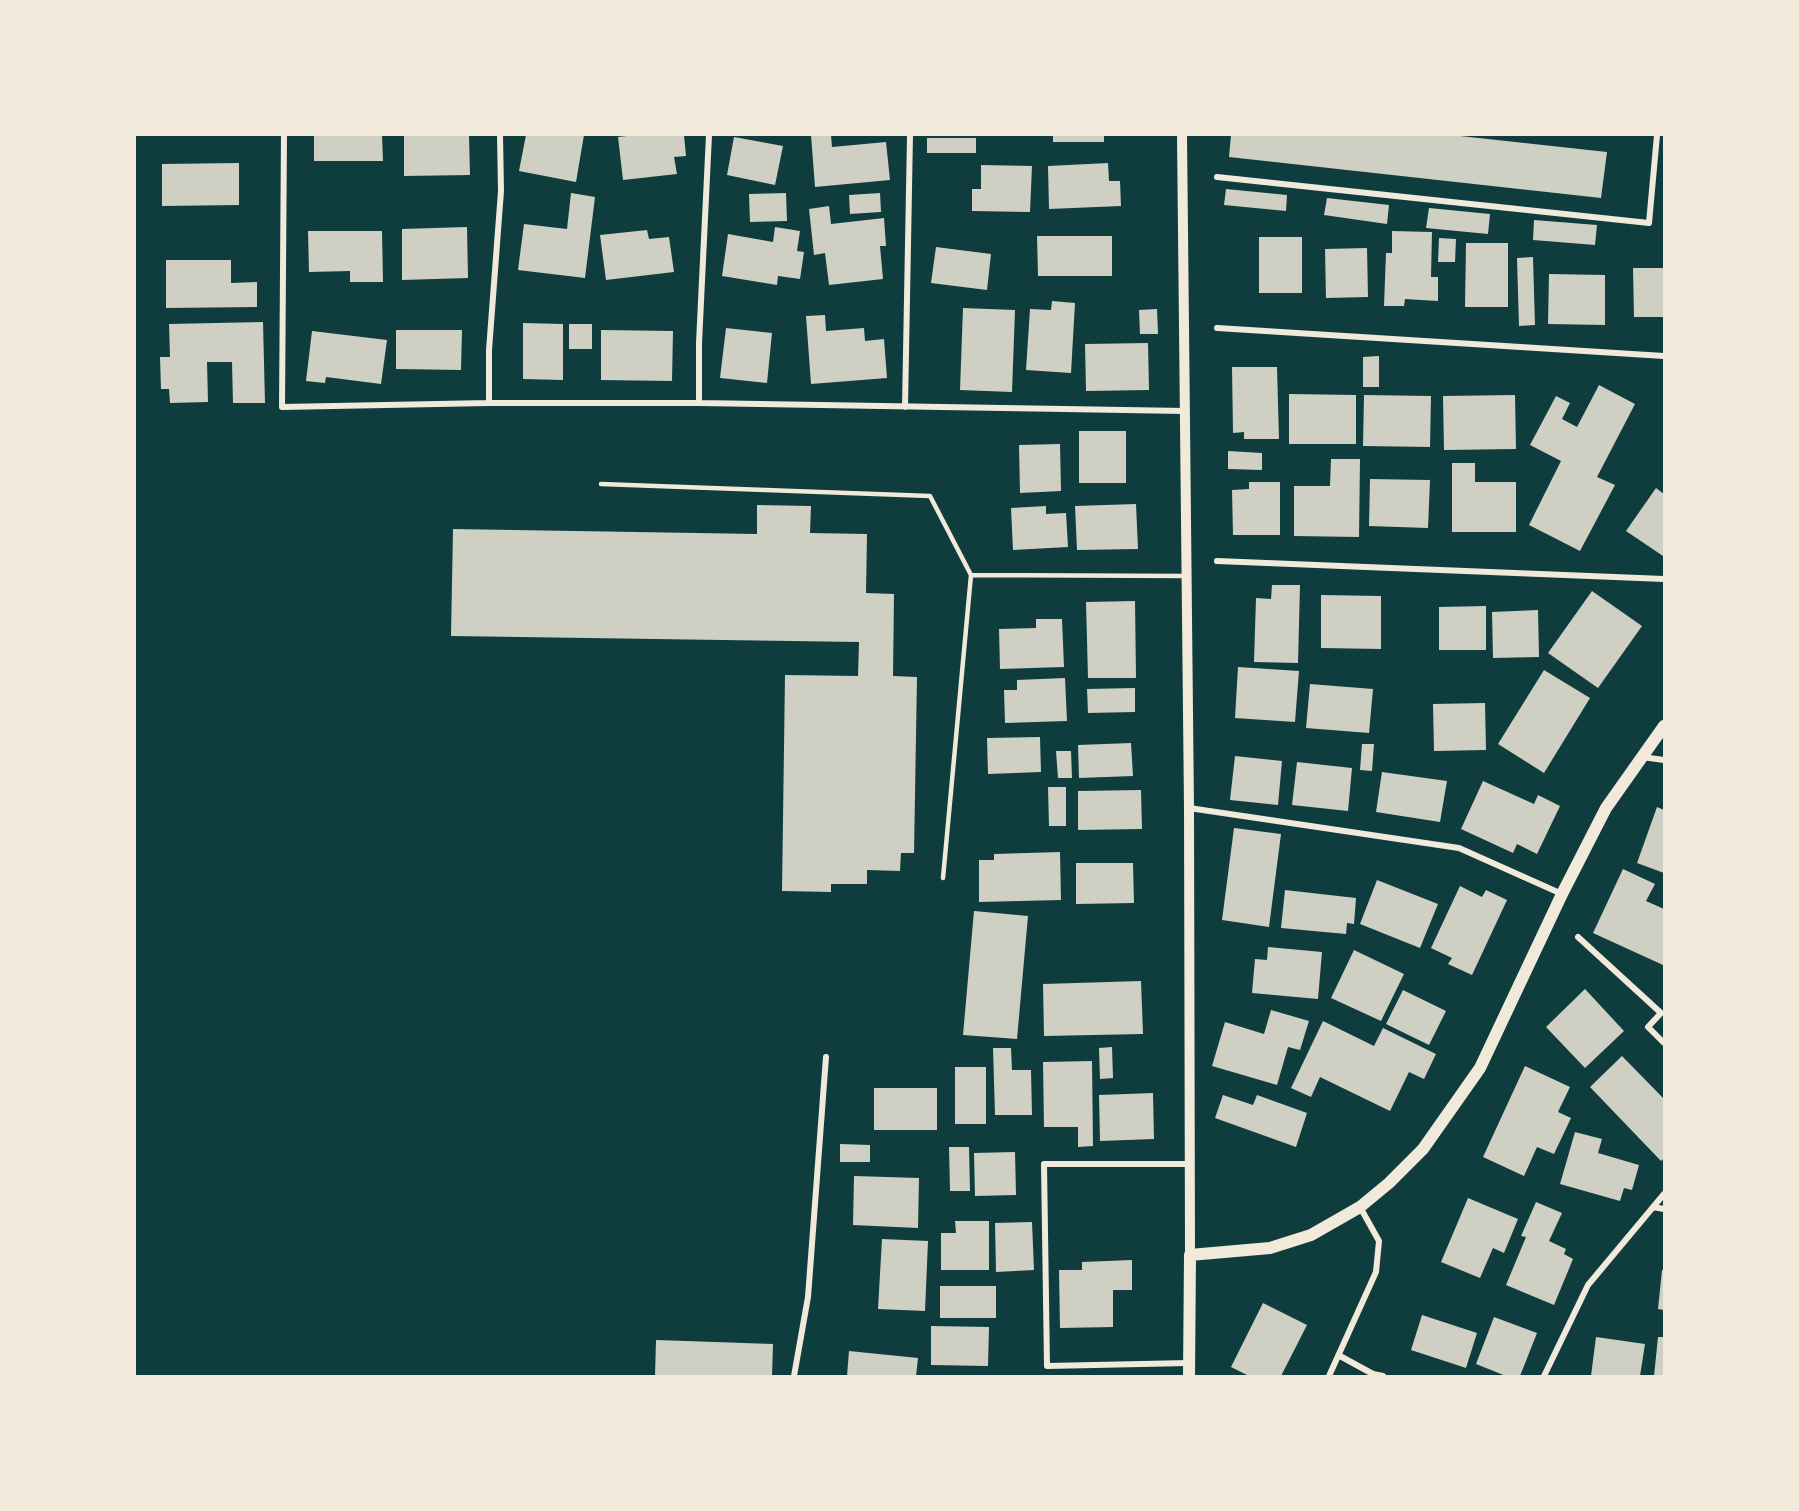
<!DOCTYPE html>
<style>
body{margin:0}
#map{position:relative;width:1799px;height:1511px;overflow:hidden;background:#0f3d3e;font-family:"Open Sans",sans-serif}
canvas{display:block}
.frame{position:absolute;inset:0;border:136px solid #f1e9da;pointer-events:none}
</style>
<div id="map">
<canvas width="1799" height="1511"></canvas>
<div class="frame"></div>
</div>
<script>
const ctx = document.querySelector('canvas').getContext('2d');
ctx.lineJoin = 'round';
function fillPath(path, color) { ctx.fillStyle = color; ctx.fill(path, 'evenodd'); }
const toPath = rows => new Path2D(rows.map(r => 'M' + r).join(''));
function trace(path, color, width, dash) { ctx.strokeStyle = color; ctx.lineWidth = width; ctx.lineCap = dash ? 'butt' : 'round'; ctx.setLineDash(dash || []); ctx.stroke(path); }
const building = toPath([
 [314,135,382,135,383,161,314,161],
 [469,135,470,175,404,176,404,136],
 [526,135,584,135,576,182,519,171],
 [635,135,684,135,686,156,674,157,677,174,623,180,618,137],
 [811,135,831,135,832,147,886,142,890,180,815,187],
 [1053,135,1104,135,1104,142,1053,142],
 [1231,135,1451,135,1607,152,1601,198,1229,157],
 [734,137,783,146,775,185,727,175],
 [927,138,976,138,976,153,927,153],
 [239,163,239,205,162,206,162,164],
 [1108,163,1109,181,1120,181,1121,206,1049,209,1048,166],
 [981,165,1032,166,1030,212,972,211,972,189,981,189],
 [1226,189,1287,195,1286,211,1224,205],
 [571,193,595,197,585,278,518,270,524,224,567,229],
 [786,193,787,221,750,222,749,194],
 [880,193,881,212,850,214,849,195],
 [1327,198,1389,205,1387,224,1324,215],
 [829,206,831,224,884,218,886,246,880,246,883,279,829,285,825,253,814,255,809,209],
 [1429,208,1490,214,1488,234,1426,228],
 [1534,220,1597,225,1595,245,1533,240],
 [467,227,468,278,402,280,402,229],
 [775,227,800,231,797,251,804,252,800,279,778,276,777,285,722,276,728,234,773,242],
 [647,230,649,239,669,237,674,272,606,280,600,235],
 [308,231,382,231,383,282,350,282,350,271,309,272],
 [1392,231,1432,232,1431,277,1438,277,1438,301,1405,299,1404,306,1384,306,1386,253,1392,253],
 [1037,236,1112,236,1112,276,1038,276],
 [1259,237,1302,237,1302,293,1259,293],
 [1439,238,1456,239,1455,262,1438,262],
 [1466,243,1508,243,1508,307,1465,307],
 [936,247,991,254,987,290,931,283],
 [1367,248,1368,297,1326,298,1325,249],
 [1533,257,1535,325,1519,326,1517,258],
 [166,260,231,260,231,283,257,282,257,307,166,308],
 [1633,268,1664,268,1664,317,1634,317],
 [1549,274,1605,275,1605,325,1548,324],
 [1052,301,1075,303,1071,373,1026,370,1030,309,1051,310],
 [963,308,1015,310,1012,392,960,390],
 [1157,309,1158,334,1140,334,1139,310],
 [825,315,826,331,864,328,865,341,884,339,887,378,811,384,806,316],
 [263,322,265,403,233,403,232,362,207,362,208,402,170,403,169,389,161,389,160,357,170,357,169,324],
 [523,323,563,324,563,380,523,379],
 [569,324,592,324,592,349,569,349],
 [726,328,772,333,767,383,720,378],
 [396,330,462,330,461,370,396,369],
 [601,330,673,331,672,381,601,380],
 [312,331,387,340,381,384,326,377,325,383,306,381],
 [1148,343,1149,390,1086,391,1085,344],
 [1379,356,1379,387,1363,387,1363,357],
 [1232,367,1277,367,1279,439,1244,439,1244,432,1233,433],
 [1599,385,1635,404,1597,477,1615,485,1580,551,1529,525,1561,461,1530,445,1556,396,1570,403,1562,419,1577,427],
 [1289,394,1356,395,1356,444,1289,444],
 [1364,395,1431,396,1430,447,1363,446],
 [1515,395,1516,449,1444,450,1443,396],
 [1079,431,1126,431,1126,483,1079,483],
 [1060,444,1061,491,1020,493,1019,445],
 [1228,451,1262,453,1262,470,1228,469],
 [1331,459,1360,459,1359,537,1294,536,1294,486,1330,486],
 [1452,463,1475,463,1475,482,1516,482,1516,532,1452,532],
 [1370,479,1430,480,1428,528,1369,526],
 [1249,482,1280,482,1280,535,1233,535,1232,490,1249,489],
 [1656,488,1664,494,1663,556,1626,531],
 [1136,504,1138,549,1077,550,1075,506],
 [757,505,811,506,810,533,867,534,866,593,894,594,893,676,917,677,914,853,901,853,900,871,867,870,867,884,831,884,831,892,782,891,785,675,858,676,859,642,451,636,453,529,757,534],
 [1046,506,1046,514,1066,513,1068,547,1013,550,1011,508],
 [1272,585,1300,585,1298,663,1254,662,1256,598,1271,599],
 [1592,591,1642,626,1598,688,1548,653],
 [1321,595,1381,596,1381,649,1321,648],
 [1135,601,1136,678,1088,678,1086,602],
 [1486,606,1486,650,1439,650,1439,607],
 [1538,610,1539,657,1493,658,1492,612],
 [1036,619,1062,619,1064,667,1000,669,999,629,1036,628],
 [1238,667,1299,671,1295,722,1235,718],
 [1544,670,1590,698,1544,773,1498,744],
 [1065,678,1067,721,1005,723,1004,690,1017,690,1017,680],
 [1310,684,1373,689,1369,733,1306,728],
 [1135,688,1135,712,1088,713,1087,689],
 [1485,703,1486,750,1434,751,1433,704],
 [1040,737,1041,772,988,774,987,738],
 [1131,743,1133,776,1079,778,1078,745],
 [1362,744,1374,744,1372,771,1360,770],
 [1056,751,1071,751,1072,778,1058,778],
 [1235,756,1282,761,1278,805,1230,800],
 [1297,762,1352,768,1348,811,1292,805],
 [1382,772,1447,781,1440,822,1376,812],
 [1483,781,1534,804,1538,795,1560,806,1537,854,1517,844,1513,853,1461,829],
 [1048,787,1066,787,1066,826,1049,826],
 [1141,790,1142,829,1078,830,1078,791],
 [1657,807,1664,810,1664,873,1637,863],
 [1234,828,1281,834,1269,927,1222,920],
 [1060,852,1061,900,979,902,979,860,994,860,994,854],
 [1076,863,1133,863,1134,903,1076,904],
 [1623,869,1655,884,1646,901,1664,909,1664,963,1663,965,1593,933],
 [1377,880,1438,904,1420,948,1360,924],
 [1460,886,1482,897,1486,890,1507,900,1472,975,1448,964,1452,958,1431,948],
 [1285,890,1356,898,1354,924,1347,923,1346,934,1281,928],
 [974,911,1028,916,1017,1039,963,1035],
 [1268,947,1322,952,1318,999,1252,993,1255,959,1267,960],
 [1354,950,1404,974,1381,1021,1331,998],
 [1141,981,1143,1034,1044,1036,1043,984],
 [1585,989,1624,1031,1585,1068,1546,1027],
 [1403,990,1446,1011,1429,1045,1386,1024],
 [1271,1010,1309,1021,1300,1050,1288,1047,1277,1085,1212,1066,1225,1022,1264,1034],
 [1323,1021,1374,1046,1383,1028,1436,1054,1424,1079,1409,1072,1390,1111,1320,1077,1311,1097,1291,1088],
 [1112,1047,1113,1078,1100,1079,1099,1048],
 [993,1048,1011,1048,1012,1070,1031,1070,1032,1115,995,1115],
 [1622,1056,1664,1099,1664,1158,1661,1161,1590,1087],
 [1092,1061,1093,1146,1078,1147,1078,1127,1044,1127,1043,1062],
 [1525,1066,1570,1087,1558,1112,1571,1118,1554,1154,1537,1147,1524,1176,1483,1157],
 [955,1067,986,1067,986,1124,955,1124],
 [874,1088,937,1088,937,1130,874,1130],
 [1153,1093,1154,1139,1100,1141,1099,1095],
 [1223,1095,1253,1105,1257,1095,1307,1113,1296,1147,1215,1118],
 [1575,1132,1602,1139,1598,1153,1639,1165,1632,1190,1624,1188,1620,1201,1560,1184],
 [840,1144,870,1145,870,1162,840,1162],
 [949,1147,969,1147,970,1191,950,1191],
 [1015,1152,1016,1195,975,1196,974,1153],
 [854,1176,919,1178,918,1228,853,1225],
 [1468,1198,1518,1219,1504,1253,1493,1248,1480,1278,1441,1262],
 [1536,1202,1562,1213,1549,1241,1566,1249,1564,1254,1573,1259,1554,1305,1506,1285,1526,1237,1521,1236],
 [955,1221,989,1221,989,1270,941,1270,941,1233,956,1233],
 [1032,1222,1034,1270,996,1272,995,1223],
 [882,1239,928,1241,925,1311,878,1309],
 [1132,1260,1132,1290,1113,1290,1113,1327,1060,1328,1059,1270,1082,1270,1082,1262],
 [1662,1270,1664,1270,1664,1310,1658,1309],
 [940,1286,996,1286,996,1318,940,1318],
 [1263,1303,1307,1325,1281,1376,1249,1376,1231,1367],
 [1422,1315,1477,1333,1466,1368,1411,1350],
 [1494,1317,1537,1333,1520,1376,1506,1376,1476,1364],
 [931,1326,989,1327,988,1366,931,1365],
 [1596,1337,1645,1344,1640,1376,1591,1376],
 [1658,1337,1664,1337,1664,1376,1654,1376],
 [656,1340,773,1344,772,1376,655,1376],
 [849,1351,918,1358,916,1376,847,1376]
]);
const service = toPath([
 [601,484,930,496,971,575,1185,576],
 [943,878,971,575]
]);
const minor = toPath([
 [284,135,282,407,489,403,699,403,1185,411],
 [1217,177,1649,223,1657,135],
 [1217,328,1664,356],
 [489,403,489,350,501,191,500,135],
 [699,403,699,343,709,135],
 [905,407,910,135],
 [1217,561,1664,579],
 [1642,757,1664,760],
 [1189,808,1459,848,1562,894],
 [1578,937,1661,1013,1648,1027,1664,1043],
 [1653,1207,1664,1209],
 [1340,1356,1373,1374,1383,1376],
 [1189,1363,1047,1366,1044,1164,1190,1164],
 [794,1376,808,1297,826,1057],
 [1329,1376,1376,1272,1379,1241,1360,1207],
 [1544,1376,1588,1285,1664,1194]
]);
const tertiary = toPath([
 [1182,135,1189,808,1190,1255]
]);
const secondary = toPath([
 [1189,1376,1190,1255,1270,1248,1311,1235,1360,1207,1389,1183,1423,1149,1480,1068,1562,894,1606,808,1664,726]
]);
fillPath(building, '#cfcfc3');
trace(service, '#f1e9da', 4.5);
trace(minor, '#f1e9da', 6);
trace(tertiary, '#f1e9da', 10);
trace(secondary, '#f1e9da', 12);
</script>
